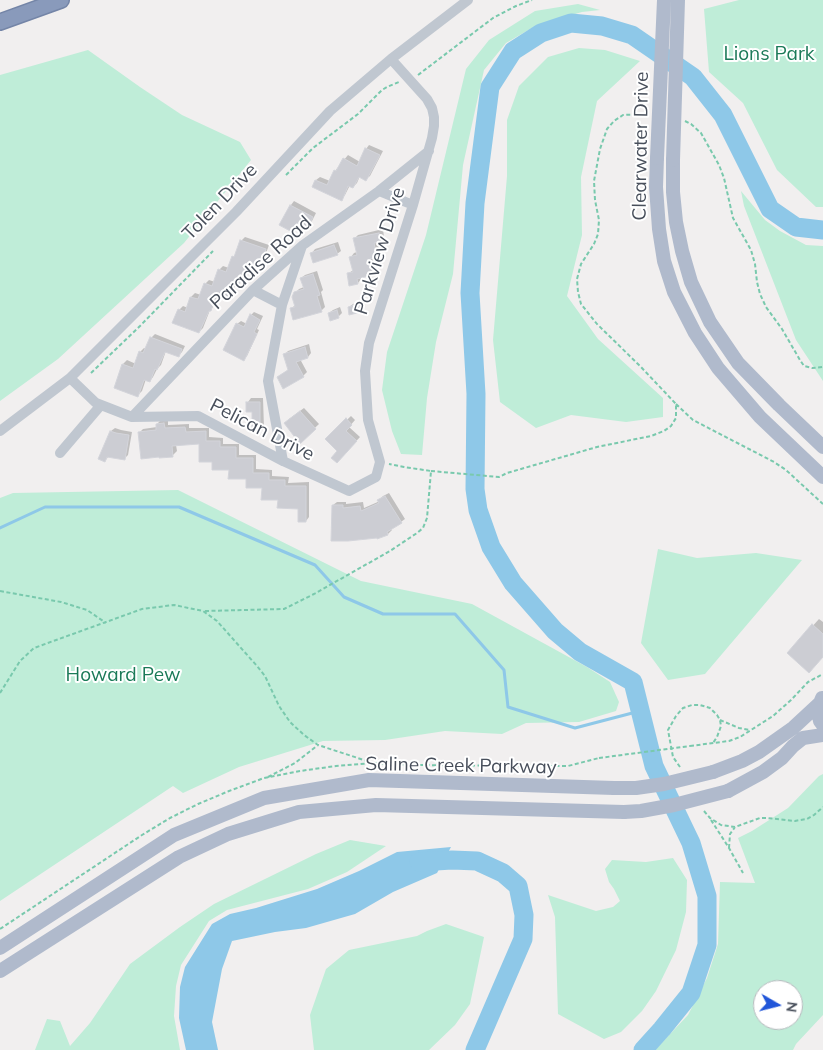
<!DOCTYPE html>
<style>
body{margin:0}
#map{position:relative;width:823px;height:1050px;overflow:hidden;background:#f1efef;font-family:Mulish,sans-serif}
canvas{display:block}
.north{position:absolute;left:753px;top:980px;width:50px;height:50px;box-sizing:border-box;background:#fff;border:1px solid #b6b9bd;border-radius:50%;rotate:98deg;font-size:14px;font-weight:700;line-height:20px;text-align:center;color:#484f5b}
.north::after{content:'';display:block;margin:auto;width:18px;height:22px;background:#2156d9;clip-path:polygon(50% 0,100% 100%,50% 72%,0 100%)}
</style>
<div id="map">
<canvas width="823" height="1050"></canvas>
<div class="north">N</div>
</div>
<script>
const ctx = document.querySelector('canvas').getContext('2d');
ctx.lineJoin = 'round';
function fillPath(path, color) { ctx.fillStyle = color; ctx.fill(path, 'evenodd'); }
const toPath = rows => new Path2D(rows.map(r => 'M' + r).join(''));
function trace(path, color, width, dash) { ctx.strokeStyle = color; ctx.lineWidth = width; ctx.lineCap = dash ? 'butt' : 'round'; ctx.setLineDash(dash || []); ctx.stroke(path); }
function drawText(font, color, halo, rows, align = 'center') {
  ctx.font = font + ' Mulish,sans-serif'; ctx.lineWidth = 4; ctx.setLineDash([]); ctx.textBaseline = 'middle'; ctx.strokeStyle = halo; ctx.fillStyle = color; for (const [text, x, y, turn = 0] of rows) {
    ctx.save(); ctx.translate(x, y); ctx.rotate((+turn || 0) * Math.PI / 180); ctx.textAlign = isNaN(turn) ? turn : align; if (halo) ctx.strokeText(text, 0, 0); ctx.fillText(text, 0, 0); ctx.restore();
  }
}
const green = toPath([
 [739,0,823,0,823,207,816,207,777,170,743,103,709,72,704,9],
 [578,4,600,10,582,12,537,25,506,43,484,70,463,165,453,274,436,342,427,398,422,455,401,454,392,431,382,390,387,352,426,235,466,69,489,40,535,11],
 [579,48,605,50,640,61,597,101,581,177,582,235,567,296,598,339,663,398,663,417,626,422,571,415,536,428,500,402,493,340,507,176,507,120,519,86,548,57],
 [88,50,140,87,182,115,240,142,251,160,184,243,58,359,0,401,0,75],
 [741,191,765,220,780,231,806,245,823,246,823,381,796,340,744,206],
 [178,490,361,581,472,604,587,667,610,682,619,702,616,711,579,722,526,723,502,734,445,731,385,740,323,741,239,767,183,793,173,786,0,901,0,498,13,493],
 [658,549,697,558,756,553,802,560,705,674,668,680,641,643],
 [823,774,823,1015,796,1044,793,1050,655,1050,688,1015,707,978,718,944,720,882,755,883,738,838,752,831,788,808,819,776],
 [763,990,793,990,793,1020,763,1020],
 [350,840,386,846,347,872,308,889,227,910,209,921,181,965,176,986,174,1016,180,1050,35,1050,47,1019,60,1021,70,1046,90,1023,130,964,180,927,214,904,316,854],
 [673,858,687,880,686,912,676,950,656,991,642,1011,621,1032,604,1039,558,1014,555,917,548,895,596,911,613,907,620,901,614,889,609,882,605,869,612,860,646,862],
 [446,924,484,937,470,1004,455,1025,429,1050,314,1050,310,1015,326,969,349,950,417,936,427,931]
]);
const water = toPath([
 [451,847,437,873,393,892,355,914,306,928,275,932,232,941,222,969,212,1022,218,1050,186,1050,179,1018,180,987,185,967,212,924,230,914,256,908,317,889,359,871,397,852]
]);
const shadow = toPath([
 [369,145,383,151,370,176,366,179,360,176,357,183,353,187,350,185,345,195,341,199,314,186,316,180,320,177,330,181,335,171,348,155,360,162,366,149],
 [294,201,316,213,312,221,308,225,301,221,298,227,294,231,280,225,291,205],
 [383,229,384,237,381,241,378,241,380,252,377,256,374,257,377,270,373,274,361,277,361,279,358,283,348,274,353,270,351,257,354,253,357,252,354,239,358,235],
 [245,237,269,245,265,256,262,260,259,259,256,267,252,271,246,268,242,280,238,283,236,283,232,294,228,298,218,294,214,306,210,310,203,328,199,332,179,310,183,306,188,308,191,297,195,293,201,295,205,284,209,280,215,282,219,270,223,266,229,268,233,257,237,253,241,241],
 [338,242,341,251,337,254,312,253,315,249],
 [317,271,323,290,321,292,325,307,321,311,291,309,296,304,295,293,299,289,304,287,301,278,305,275],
 [362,301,364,307,360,310,349,307,353,304],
 [340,307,342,313,338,317,329,313,333,310],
 [254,312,263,316,257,329,259,330,247,356,243,359,237,324,241,321,247,324,251,315],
 [155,334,185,346,182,352,178,356,166,351,161,365,157,369,153,377,150,381,146,379,142,391,138,395,115,387,123,364,127,360,136,364,140,352,144,348,146,349,151,338],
 [309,344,311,353,308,357,300,359,307,372,303,376,278,377,289,369,284,355,288,351],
 [251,398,263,398,264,428,260,432,253,410,248,402],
 [304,408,319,424,300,442,289,419],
 [351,416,355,420,349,427,360,437,337,462,338,451,327,439],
 [161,420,168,420,168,425,189,424,189,428,209,428,209,437,223,438,223,444,239,444,239,455,256,455,256,469,272,470,272,476,289,477,288,483,309,482,309,517,306,521,299,508,279,499,263,487,213,461,200,442,176,445,177,451,173,455,139,433,143,429,157,427,157,424],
 [115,428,121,430,132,432,128,455,124,459,109,456,105,461,111,431],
 [389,493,405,519,391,529,392,530,388,534,378,538,333,505,337,502,346,502,346,504,363,502,364,508,380,501,379,500,383,496],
 [819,619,823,622,823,656,788,653]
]);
const stream = toPath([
 [0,528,45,507,179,507,315,565,344,597,383,614,455,614,504,670,508,707,575,728,640,711]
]);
const river = toPath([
 [419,862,452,860,477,861,503,873,518,886,524,915,523,939,475,1050],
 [643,1050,662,1029,691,993,707,945,707,896,691,843,654,766,633,682,580,652,555,631,513,583,491,547,478,510,475,489,476,394,470,293,475,203,490,87,513,51,541,33,571,23,602,26,632,35,693,77,723,115,770,209,796,227,823,230]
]);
const building = toPath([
 [365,148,380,155,366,181,359,177,353,188,348,186,342,201,312,187,315,180,327,185,334,170,336,171,343,158,357,166,365,148],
 [290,205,313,217,308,227,299,222,294,233,279,225,290,205],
 [379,233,381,242,374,243,377,257,370,259,373,275,357,279,358,284,349,286,347,273,353,272,349,257,357,255,353,238,379,233],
 [240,240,266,249,262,261,257,260,253,272,245,269,239,285,234,283,228,299,216,295,211,311,209,311,199,333,172,323,178,309,185,312,190,297,198,299,204,283,212,286,218,269,226,272,232,256,234,257,240,240],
 [334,245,338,255,313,263,310,253,334,245],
 [313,274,320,295,317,296,322,312,293,320,290,308,295,307,292,297,294,292,304,289,300,278,313,274],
 [358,304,361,312,349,315,348,307,358,304],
 [337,310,339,318,330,321,328,313,337,310],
 [250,314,260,320,254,332,257,334,244,361,223,350,236,323,244,327,250,314],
 [150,337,182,349,179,357,165,352,157,370,155,369,150,382,144,380,138,397,114,388,122,364,133,368,139,351,143,353,150,337],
 [305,347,308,358,296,362,304,377,283,389,277,377,288,370,283,354,305,347],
 [246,402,260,402,260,433,252,433,252,412,246,412,246,402],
 [300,411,316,429,300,444,284,423,300,411],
 [346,418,352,425,346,431,357,441,337,463,331,458,337,451,325,439,346,418],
 [164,423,165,428,185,427,186,432,206,431,206,441,220,441,220,447,236,447,236,458,253,458,253,473,269,473,269,480,285,480,285,486,306,486,306,522,298,522,298,509,277,508,278,500,261,500,262,488,246,488,246,479,228,479,229,470,212,470,212,462,199,462,199,444,172,446,173,457,159,458,159,457,141,459,138,432,156,430,156,424,164,423],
 [110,431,116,433,129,435,125,460,107,457,105,462,98,459,110,431],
 [385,496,402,523,387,532,388,535,377,539,377,538,348,541,331,541,332,505,343,505,343,508,360,506,361,511,379,503,377,500,385,496],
 [812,624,823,634,823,657,809,673,787,653,812,624]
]);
const path = toPath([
 [418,75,493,18,516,6,532,0],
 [685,121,691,124,701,133,719,165,724,178,733,218,751,250,755,264,757,282,760,294,766,307,782,329,800,360,804,366,812,368,823,367],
 [286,175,313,148,358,114,382,90,387,87,399,82],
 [91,373,140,326,213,251],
 [676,404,693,420,774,462,786,470,823,504],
 [431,471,499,477,507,473,597,447,651,436,664,431,671,426,676,418,676,404,640,366,597,324,581,304,578,292,577,279,581,264,594,244,598,234,599,220,595,200,594,181,600,149,607,129,614,121,623,115,646,114],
 [0,591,61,602,87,610,106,623],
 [205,611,284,609,314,594,390,551,417,533,423,528,427,518,431,471,404,467,389,464],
 [0,693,20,661,34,648,142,609,174,605,203,611,217,621,257,666,265,676,279,706,290,722,304,735,318,745,373,763],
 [720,720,739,728,749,730],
 [690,746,729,741,740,737,773,716,791,700,808,682,823,674],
 [680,767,673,757,668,730,676,716,683,708,692,705,700,705,710,708,717,715,720,720,721,726,717,737,713,743],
 [268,777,295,763,318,745],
 [704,811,710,818,721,825,735,827,760,818,767,818,795,821,800,820,807,819,814,815,823,807],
 [711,820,729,848,743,873],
 [729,848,730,834,735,827],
 [0,929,142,835,170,818,198,804,229,791,264,778,300,771,336,766,374,763,412,765,568,766,599,758]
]);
const minor = toPath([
 [379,191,413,205],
 [253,290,282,305],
 [70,378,96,403,132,417,198,416,283,461,349,491,376,477,380,462,368,420,365,371,369,343,413,205,432,138,434,126,434,117,432,108,427,99,391,59],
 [132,417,253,290,303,245,379,191,429,151],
 [0,431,70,378,236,212,330,111,391,59,468,0],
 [60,453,101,405],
 [283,461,268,381,282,305,302,246]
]);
const major = toPath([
 [657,158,656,187,659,229,664,261,674,292,695,333,718,368,760,417,823,477],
 [673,160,673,192,676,222,682,251,691,282,710,322,738,363,779,405,823,447],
 [822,698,820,703,818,712,820,721,823,725],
 [713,772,742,761,759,752,793,728,820,703],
 [728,791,763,772,782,758,793,746,803,738,823,735],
 [0,948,174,835,264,798,369,780,614,788],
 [0,971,179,857,228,834,299,812,376,805,624,812]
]);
const highway = toPath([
 [0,22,61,0]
]);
const pathBridge = toPath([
 [599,758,690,746]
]);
const majorBridge = toPath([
 [657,158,664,0],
 [673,160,678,0],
 [614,788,636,788,664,784,713,772],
 [624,812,641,811,674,805,728,791]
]);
const parkNames = [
 ["Lions Park",769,54],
 ["Howard Pew",123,675]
];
const streetNames = [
 ["Clearwater Drive",641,146,-89],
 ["Tolen Drive",220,202,-46],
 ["Parkview Drive",380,251,-73],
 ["Paradise Road",261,263,-42],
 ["Pelican Drive",262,430,27],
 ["Saline Creek Parkway",461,766,1]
];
fillPath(green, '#bfedd8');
fillPath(water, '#8ec8e8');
fillPath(shadow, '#0003');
trace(stream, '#8ec8e8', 3);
trace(river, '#8ec8e8', 19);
fillPath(building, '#cccdd3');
trace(building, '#d3d4da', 1);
trace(highway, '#7485a7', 18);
trace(path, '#79c9ad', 2, [4, 2.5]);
trace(minor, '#c0c7d0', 10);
trace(major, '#b0bacc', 14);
trace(highway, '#899abb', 15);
trace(pathBridge, '#79c9ad', 2, [4, 2.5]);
trace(majorBridge, '#b0bacc', 14);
drawText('19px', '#1b7a58', '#fff', parkNames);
drawText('19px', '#484f5b', '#fff', streetNames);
</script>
